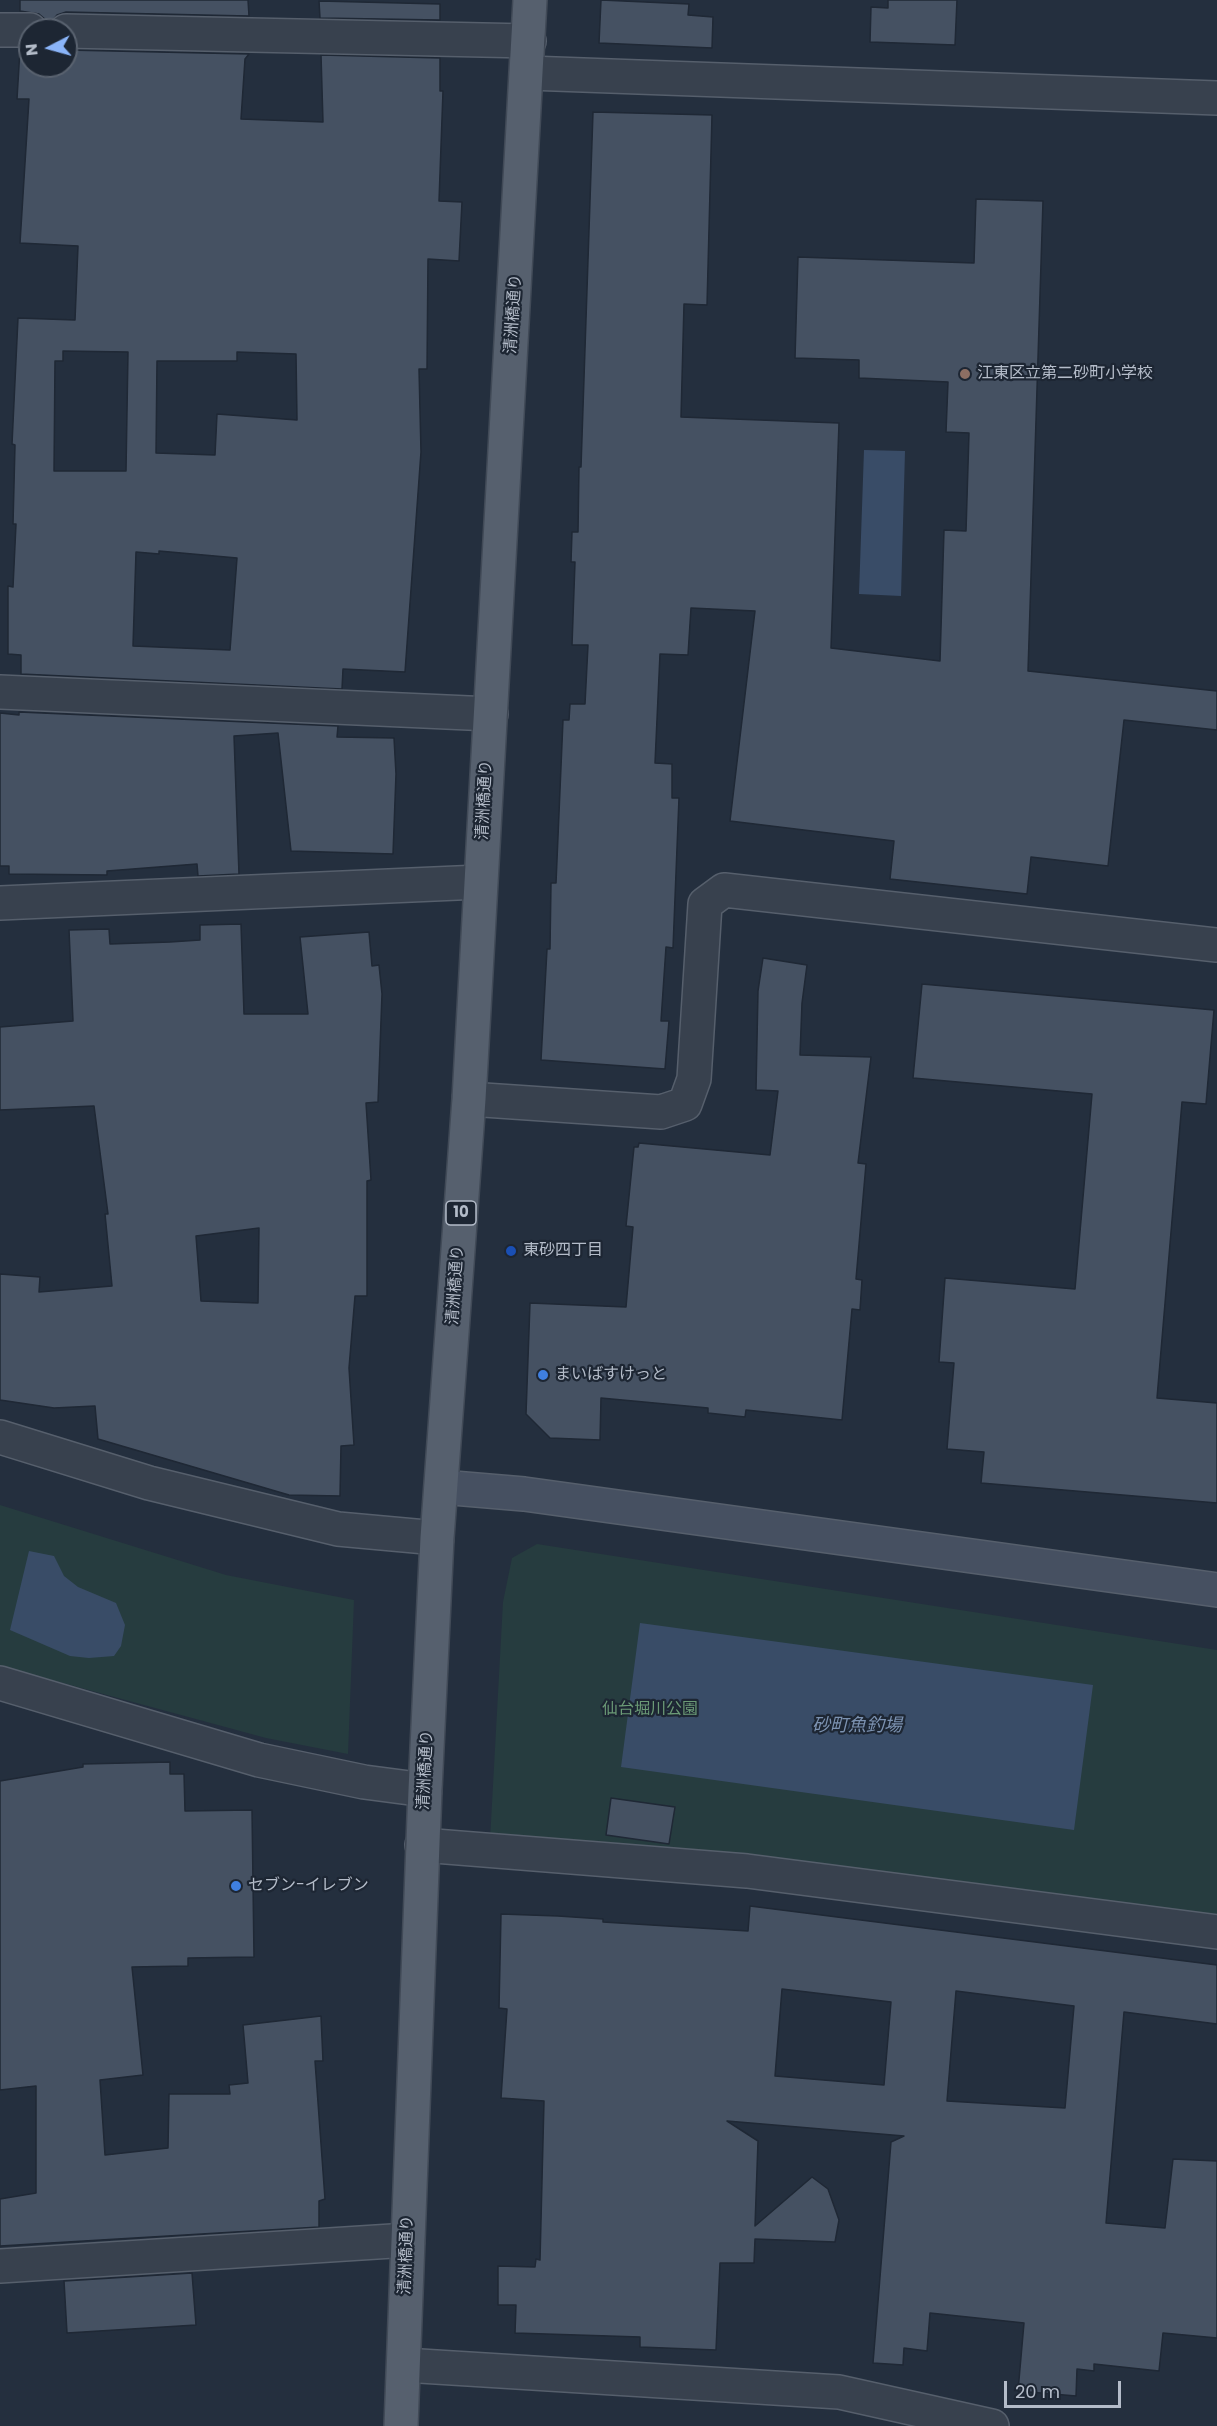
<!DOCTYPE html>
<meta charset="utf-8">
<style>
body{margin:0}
#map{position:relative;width:1217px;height:2426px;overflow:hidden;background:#242f3e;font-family:Poppins,sans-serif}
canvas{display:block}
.north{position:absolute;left:18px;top:18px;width:60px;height:60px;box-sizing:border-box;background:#1d2633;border:2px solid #59626f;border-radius:50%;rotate:264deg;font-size:16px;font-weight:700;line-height:24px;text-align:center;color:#b4bcc9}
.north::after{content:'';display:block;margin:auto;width:21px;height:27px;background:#8ab4f8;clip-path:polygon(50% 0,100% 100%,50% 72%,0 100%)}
.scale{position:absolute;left:1004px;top:2381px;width:117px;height:27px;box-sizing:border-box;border:3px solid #b4bcc9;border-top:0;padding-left:8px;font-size:18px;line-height:21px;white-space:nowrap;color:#b4bcc9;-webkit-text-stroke:4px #1d2633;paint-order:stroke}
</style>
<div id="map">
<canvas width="1217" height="2426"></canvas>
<div class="north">N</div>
<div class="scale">20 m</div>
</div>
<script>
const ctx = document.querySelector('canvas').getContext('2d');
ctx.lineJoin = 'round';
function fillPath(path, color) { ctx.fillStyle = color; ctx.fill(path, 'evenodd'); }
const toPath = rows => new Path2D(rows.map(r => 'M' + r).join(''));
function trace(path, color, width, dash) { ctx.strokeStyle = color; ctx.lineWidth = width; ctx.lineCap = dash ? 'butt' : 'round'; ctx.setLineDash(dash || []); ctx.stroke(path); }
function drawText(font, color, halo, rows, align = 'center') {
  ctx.font = font + ' Poppins,"Noto Sans JP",sans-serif'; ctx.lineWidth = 4.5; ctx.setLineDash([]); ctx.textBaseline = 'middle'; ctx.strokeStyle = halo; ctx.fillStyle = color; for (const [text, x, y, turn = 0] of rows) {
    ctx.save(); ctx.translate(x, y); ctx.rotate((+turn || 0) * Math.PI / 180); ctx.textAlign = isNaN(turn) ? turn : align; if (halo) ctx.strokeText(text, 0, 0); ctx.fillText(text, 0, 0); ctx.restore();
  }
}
const green = toPath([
 [0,1505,226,1575,354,1600,348,1754,266,1738,0,1666],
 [537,1544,1217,1650,1217,1920,490,1840,503,1602,512,1558]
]);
const water = toPath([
 [864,450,905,451,901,596,859,594],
 [29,1551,54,1556,64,1576,78,1587,116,1603,125,1625,121,1646,114,1656,89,1658,70,1656,10,1630],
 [640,1623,1093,1685,1074,1830,621,1767]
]);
const building = toPath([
 [20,0,248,0,249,16,66,12,57,15,48,27,46,20,39,14,20,11,20,0],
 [601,0,689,4,688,15,713,17,712,48,599,43,601,0],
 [888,0,957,0,955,45,870,42,871,7,888,8,888,0],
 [319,1,440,4,440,20,320,18,319,1],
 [20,49,30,49,30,66,66,66,66,50,249,54,245,59,241,119,323,122,321,55,440,58,440,91,443,91,439,201,462,202,459,261,428,259,427,369,419,369,421,452,405,672,343,669,342,689,21,674,21,655,8,654,8,586,13,587,16,524,13,524,15,445,12,444,18,318,75,320,78,246,20,243,29,99,17,99,20,49],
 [63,351,128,352,126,471,54,471,55,361,63,361,63,351],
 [237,352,296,354,297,420,217,414,215,455,156,453,157,361,237,361,237,352],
 [159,551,237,558,230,650,133,646,136,552,159,554,159,551],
 [593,112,712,115,707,305,684,304,681,417,839,423,831,648,940,661,944,530,966,531,969,433,946,432,948,382,859,378,859,360,795,358,798,257,974,263,976,199,1043,201,1028,671,1217,691,1217,730,1124,720,1108,866,1031,857,1027,894,890,879,894,841,730,821,755,611,691,608,688,655,660,654,655,763,672,764,672,798,679,798,673,948,666,947,661,1021,669,1021,665,1069,541,1060,547,949,550,949,551,883,556,883,563,720,569,720,570,704,585,704,588,645,572,645,575,562,571,562,572,532,578,532,579,467,581,467,593,112],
 [19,712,338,726,337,737,394,738,396,774,393,854,291,851,278,733,234,736,239,874,198,876,197,864,107,871,107,875,9,874,9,866,0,866,0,713,19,715,19,712],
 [241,924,244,1014,308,1014,300,937,369,932,372,966,379,965,382,994,378,1102,366,1103,371,1180,367,1181,367,1296,355,1296,349,1368,354,1445,341,1446,340,1496,289,1495,98,1439,95,1406,54,1408,0,1400,0,1274,40,1277,39,1292,112,1286,105,1214,108,1214,94,1106,0,1110,0,1027,73,1021,69,930,109,929,110,944,170,942,200,940,200,925,241,924],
 [259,1228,258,1303,201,1301,196,1236,259,1228],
 [763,958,807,965,802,1003,800,1055,871,1057,858,1163,866,1164,856,1279,862,1280,860,1310,852,1309,842,1420,746,1410,745,1417,708,1413,708,1408,601,1398,600,1440,550,1438,526,1414,530,1303,626,1307,633,1227,626,1226,634,1147,638,1147,639,1143,770,1155,778,1091,756,1090,758,991,763,958],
 [922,984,1214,1010,1206,1104,1182,1102,1157,1398,1217,1403,1217,1503,981,1483,984,1452,947,1449,954,1363,939,1362,945,1278,1075,1289,1092,1094,913,1078,922,984],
 [170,1762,170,1774,184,1774,185,1811,252,1810,254,1957,188,1958,188,1966,132,1967,143,2075,100,2080,105,2155,168,2148,169,2094,230,2094,229,2085,248,2083,243,2025,321,2016,323,2061,315,2061,325,2199,319,2201,319,2227,0,2246,0,2199,36,2193,36,2086,0,2090,0,1781,83,1767,83,1764,170,1762],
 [611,1798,675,1807,669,1844,606,1835,611,1798],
 [750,1906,1217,1965,1217,2024,1124,2012,1106,2223,1165,2228,1173,2159,1217,2161,1217,2338,1163,2333,1159,2371,1094,2364,1094,2371,1077,2369,1076,2396,1018,2391,1024,2323,930,2313,927,2351,904,2348,903,2365,873,2363,891,2142,904,2136,727,2121,758,2141,755,2226,812,2177,828,2189,839,2220,835,2242,755,2239,754,2263,720,2263,716,2350,640,2347,640,2337,515,2333,516,2305,498,2305,498,2266,535,2267,536,2259,540,2260,544,2101,501,2098,507,2009,499,2008,501,1914,558,1916,603,1919,603,1922,748,1931,750,1906],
 [782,1989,891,2002,884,2085,775,2076,782,1989],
 [956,1991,1074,2006,1065,2108,947,2101,956,1991],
 [192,2273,196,2325,67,2333,64,2281,192,2273]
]);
const street = toPath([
 [0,30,30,30],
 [66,31,529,41],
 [528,73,1217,98],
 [0,692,491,714],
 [0,903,480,882],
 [469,1099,661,1112,685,1104,694,1079,705,904,724,890,1217,945],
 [0,1437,149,1483,338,1529,437,1538],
 [0,1683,259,1760,364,1782,425,1790],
 [422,1845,747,1871,1217,1932],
 [0,2266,408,2240],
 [404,2365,839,2392,992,2426]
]);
const secondary = toPath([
 [441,1487,524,1494,1217,1590]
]);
const primary = toPath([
 [401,2426,425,1790,437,1538,469,1099,530,0]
]);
const markers = [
 [965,374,6,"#8d6e63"],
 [511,1251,6,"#1a4fb4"],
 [543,1375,6,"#3f7fe0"],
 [236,1886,6,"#3f7fe0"]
];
const shields = [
 [461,1213,30]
];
const shieldNames = [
 ["10",461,1213]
];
const streetNames = [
 ["清洲橋通り",514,314,-86],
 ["清洲橋通り",485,800,-87],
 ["清洲橋通り",456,1285,-86],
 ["清洲橋通り",426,1770,-87],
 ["清洲橋通り",407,2255,-88]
];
const poiNames = [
 ["江東区立第二砂町小学校",977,374],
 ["東砂四丁目",523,1251],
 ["まいばすけっと",555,1375],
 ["セブン-イレブン",248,1886]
];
const parkNames = [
 ["仙台堀川公園",650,1710]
];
const waterNames = [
 ["砂町魚釣場",857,1726]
];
fillPath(green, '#263c3f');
fillPath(water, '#394c67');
fillPath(building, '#455162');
trace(building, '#1f2835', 1.5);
trace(street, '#565f6c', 36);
trace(secondary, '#565f6c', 36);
trace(primary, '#414a57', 36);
trace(street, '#38414e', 33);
trace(secondary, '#465061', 33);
trace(primary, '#56606e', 33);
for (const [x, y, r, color] of markers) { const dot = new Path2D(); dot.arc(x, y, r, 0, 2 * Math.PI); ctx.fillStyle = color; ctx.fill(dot); trace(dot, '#1d2633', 2); }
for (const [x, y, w] of shields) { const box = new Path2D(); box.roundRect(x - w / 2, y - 12, w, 24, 4.5); ctx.fillStyle = '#1d2633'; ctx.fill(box); trace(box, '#b4bcc9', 1.5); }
drawText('bold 15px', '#b4bcc9', null, shieldNames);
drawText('16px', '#b4bcc9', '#1d2633', streetNames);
drawText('16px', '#b4bcc9', '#1d2633', poiNames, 'left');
drawText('16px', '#6b9a76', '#1d2633', parkNames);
drawText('italic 18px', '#7c92b1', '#1d2633', waterNames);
</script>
